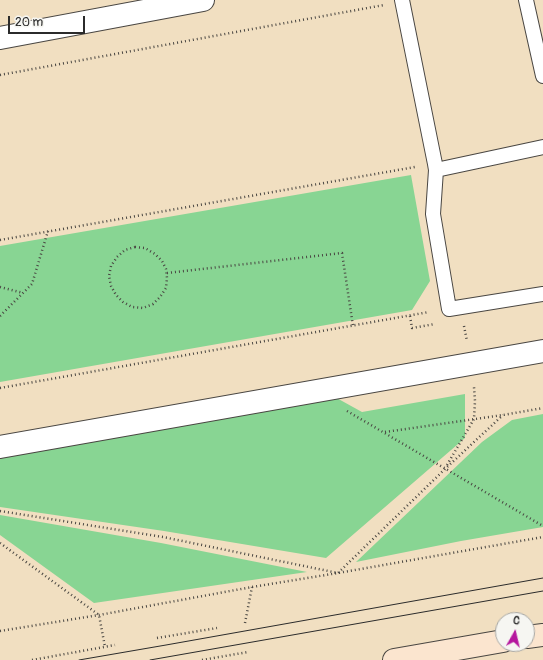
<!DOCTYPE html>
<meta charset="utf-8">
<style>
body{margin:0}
#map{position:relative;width:543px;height:660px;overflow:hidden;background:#f1dfc1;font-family:Pangolin,sans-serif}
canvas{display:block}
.north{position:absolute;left:495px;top:612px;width:40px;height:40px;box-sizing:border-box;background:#f6f6f2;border:1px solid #a5a5a2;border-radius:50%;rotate:8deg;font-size:11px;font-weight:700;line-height:16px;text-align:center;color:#2b2b2b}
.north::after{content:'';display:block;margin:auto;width:14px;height:18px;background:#b5179e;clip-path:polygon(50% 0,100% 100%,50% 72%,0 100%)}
.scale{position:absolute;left:8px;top:16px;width:77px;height:18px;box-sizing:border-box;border:2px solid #2b2b2b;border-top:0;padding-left:5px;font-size:12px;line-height:14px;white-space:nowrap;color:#2b2b2b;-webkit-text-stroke:3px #f6f6f2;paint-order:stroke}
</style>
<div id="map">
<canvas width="543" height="660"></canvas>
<div class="north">С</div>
<div class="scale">20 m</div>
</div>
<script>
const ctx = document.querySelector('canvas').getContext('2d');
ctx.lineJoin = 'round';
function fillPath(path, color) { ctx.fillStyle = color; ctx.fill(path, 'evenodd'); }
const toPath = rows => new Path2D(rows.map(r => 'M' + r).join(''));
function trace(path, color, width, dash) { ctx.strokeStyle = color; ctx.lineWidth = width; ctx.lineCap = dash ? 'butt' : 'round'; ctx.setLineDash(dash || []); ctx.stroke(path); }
const green = toPath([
 [411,175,430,281,412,310,0,382,0,246],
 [465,394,465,438,326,558,164,531,0,507,0,456,333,396,362,412],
 [543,414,543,527,461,541,356,562,482,442,512,420],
 [0,515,161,543,307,572,94,603,0,535]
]);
const path = toPath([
 [0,75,384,5],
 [0,240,415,167],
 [135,247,145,248,155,254,162,261,166,269,167,278,166,288,160,297,153,304,143,308,132,307,123,302,116,295,111,286,109,276,111,266,117,257,125,250,135,247],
 [167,273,342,253,353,326],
 [0,287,23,293],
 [0,316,32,284,48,231],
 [410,316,412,328,435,324],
 [464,326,467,341],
 [0,388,429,312],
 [347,411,543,526],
 [385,432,503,415,543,408],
 [447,465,474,419,475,401,474,387],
 [0,511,163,537,338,573,445,469,503,415],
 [0,543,99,615,105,647],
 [245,623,252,587],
 [0,631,99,615,252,587,338,573,543,537],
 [157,638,217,628],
 [32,660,115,645],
 [202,660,248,652]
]);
const service = toPath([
 [402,0,435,164,436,170,433,214,449,309,543,294],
 [526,0,543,76],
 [436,170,543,147]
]);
const minor = toPath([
 [0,38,203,0],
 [0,447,543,351]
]);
const secondary = toPath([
 [527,637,543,635],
 [394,660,503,641]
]);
const tram = toPath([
 [79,660,166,645,543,578],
 [150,660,543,591]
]);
fillPath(green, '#88d593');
trace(service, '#494642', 16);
trace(minor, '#494642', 24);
trace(secondary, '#494642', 24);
trace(path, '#494642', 2.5, [1, 3]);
trace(service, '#fff', 14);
trace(minor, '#fff', 22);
trace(secondary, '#fbe5cf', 22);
trace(tram, '#2b2b2b', 1);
</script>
